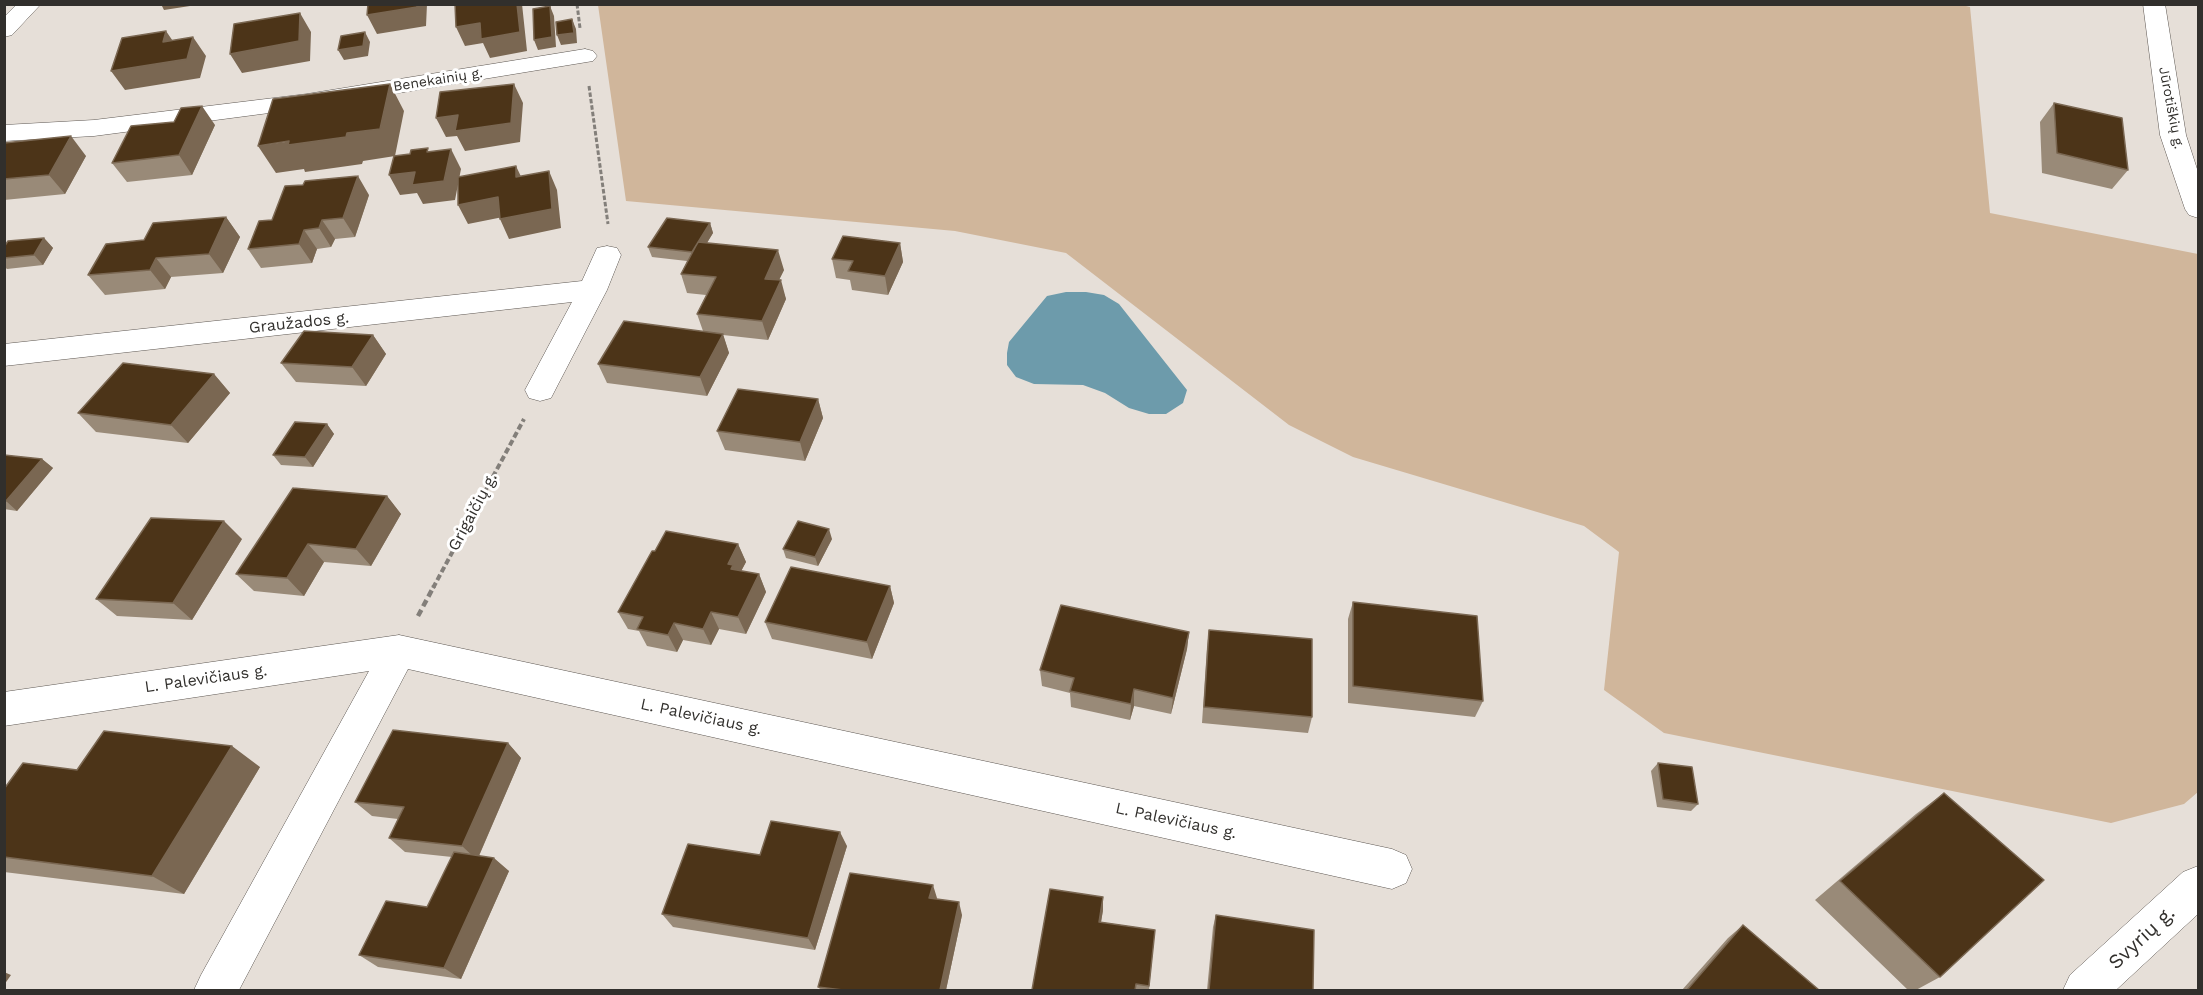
<!DOCTYPE html>
<meta charset="utf-8">
<style>
body{margin:0}
#map{position:relative;width:2203px;height:995px;overflow:hidden;background:#e6dfd8;font-family:"Work Sans",sans-serif}
canvas{display:block}
.frame{position:absolute;inset:0;border:6px solid #312f2c;pointer-events:none}
</style>
<div id="map">
<canvas width="2203" height="995"></canvas>
<div class="frame"></div>
</div>
<script>
const ctx = document.querySelector('canvas').getContext('2d');
ctx.lineJoin = 'round';
function fillPath(path, color) { ctx.fillStyle = color; ctx.fill(path, 'evenodd'); }
const toPath = rows => new Path2D(rows.map(r => 'M' + r).join(''));
function trace(path, color, width, dash) { ctx.strokeStyle = color; ctx.lineWidth = width; ctx.lineCap = dash ? 'butt' : 'round'; ctx.setLineDash(dash || []); ctx.stroke(path); }
function drawText(font, color, halo, rows, align = 'center') {
  ctx.font = font + ' "Work Sans",sans-serif'; ctx.lineWidth = 6; ctx.setLineDash([]); ctx.textBaseline = 'middle'; ctx.strokeStyle = halo; ctx.fillStyle = color; for (const [text, x, y, turn = 0] of rows) {
    ctx.save(); ctx.translate(x, y); ctx.rotate((+turn || 0) * Math.PI / 180); ctx.textAlign = isNaN(turn) ? turn : align; if (halo) ctx.strokeText(text, 0, 0); ctx.fillText(text, 0, 0); ctx.restore();
  }
}
const green = toPath([
 [1962,5,1970,7,1990,213,2198,254,2198,792,2184,804,2111,823,1664,733,1604,690,1619,552,1584,526,1353,457,1289,425,1066,253,955,231,626,201,598,5]
]);
const water = toPath([
 [1066,292,1086,292,1104,295,1119,304,1187,390,1183,403,1166,414,1149,414,1129,408,1105,393,1083,385,1034,384,1016,377,1007,365,1007,353,1009,342,1047,296]
]);
const pathFar2 = toPath([
 [577,4,580,28],
 [589,86,608,224]
]);
const pathFar1 = toPath([
 [433,588,524,419]
]);
const path = toPath([
 [418,616,434,586]
]);
const street = toPath([
 [17,4,41,4,12,35,4,37,4,17,17,4],
 [2143,4,2165,4,2186,135,2198,172,2198,218,2189,215,2185,209,2160,135,2143,4],
 [585,49,593,51,597,56,593,61,307,108,94,136,4,141,4,125,94,120,307,94,585,49],
 [607,246,617,248,621,255,607,290,551,398,540,401,529,398,525,390,572,302,4,366,4,344,582,281,597,248,607,246],
 [399,635,1392,849,1406,855,1412,869,1406,883,1392,889,408,669,239,990,194,990,201,975,369,671,4,726,4,692,399,635],
 [2198,866,2198,914,2116,990,2063,990,2070,975,2183,872,2198,866]
]);
const wall = toPath([
 [2054,103,2128,170,2112,189,2042,173,2040,122],
 [174,122,215,125,192,175,127,182,112,163],
 [4,143,86,156,65,194,4,200],
 [369,195,355,237,335,239,331,247,317,249,312,263,261,268,248,249,272,220],
 [226,217,240,237,223,273,171,277,165,289,105,295,88,275,144,240],
 [710,223,713,233,707,243,784,270,779,280,786,299,768,340,723,335,729,353,707,396,607,383,598,364,703,331,697,314,706,295,687,293,681,274,687,261,652,257,648,247],
 [44,238,53,248,43,265,7,269,4,266,4,247],
 [900,243,903,262,888,295,852,290,850,280,836,278,832,259],
 [373,335,386,354,366,386,296,382,281,363],
 [214,374,230,393,188,443,96,432,78,413],
 [818,399,823,418,805,461,725,450,717,431],
 [327,424,334,434,313,467,281,465,273,455],
 [4,455,42,459,53,468,17,511,4,509],
 [387,496,401,514,371,566,324,562,304,596,254,591,236,574],
 [242,539,192,620,117,616,96,599],
 [832,539,818,566,786,558,783,549],
 [738,544,746,562,741,571,759,574,766,592,746,634,719,629,711,645,683,640,677,652,647,646,639,631,628,629,618,612,655,551],
 [890,586,894,603,872,659,772,639,765,622],
 [1353,602,1483,701,1475,717,1348,703,1348,619],
 [1209,630,1312,717,1308,733,1202,723,1207,647],
 [1189,632,1187,649,1171,714,1134,706,1130,720,1071,707,1070,693,1042,686,1040,670],
 [508,743,521,758,479,856,509,871,461,979,378,967,359,955,427,907,452,857,405,852,389,838,398,819,372,816,355,802],
 [1658,763,1698,804,1691,811,1657,807,1651,771],
 [260,767,184,894,4,872,4,789,77,770],
 [1944,793,1940,977,1916,990,1908,990,1815,900,1916,814],
 [847,846,815,950,673,927,662,914,760,855],
 [937,898,936,899,962,915,946,990,821,990,818,987],
 [1103,910,1101,922,1155,930,1149,990,1032,990],
 [1216,915,1313,990,1207,990,1213,927],
 [1743,925,1819,990,1682,990,1728,938]
]);
const shadedWall = toPath([
 [161,4,203,4,164,10],
 [417,4,427,4,426,26,377,34,367,15],
 [517,4,522,4,527,51,490,58,483,43,465,46,456,27],
 [550,6,554,16,556,47,538,50,534,40],
 [300,13,311,32,310,61,242,73,230,54],
 [572,19,576,29,577,43,561,45,557,35],
 [166,31,179,50,163,42],
 [365,32,370,42,368,56,344,60,338,50],
 [193,37,206,56,200,78,125,90,111,71],
 [390,84,404,111,395,156,363,161,362,164,305,172,304,169,276,173,258,146,347,133],
 [514,84,523,103,520,142,465,151,457,136,446,137,436,118],
 [202,106,215,125,192,175,179,155],
 [71,136,86,156,65,194,49,175],
 [451,149,461,169,455,200,423,204,417,193,400,195,389,175],
 [516,166,525,185,516,177],
 [549,171,557,190,561,228,509,239,500,219],
 [358,176,369,195,355,237,343,218],
 [498,197,508,216,468,224,458,205],
 [226,217,240,237,223,273,209,254],
 [322,220,335,239,331,247,319,228],
 [710,223,713,233,695,262,692,252],
 [304,230,317,249,312,263,299,244],
 [44,238,53,248,43,265,34,255],
 [900,243,903,262,888,295,885,276],
 [778,250,784,270,770,298,765,279],
 [156,258,171,277,165,289,150,270],
 [781,280,786,299,768,340,762,321],
 [723,334,729,353,707,396,700,377],
 [373,335,386,354,366,386,352,367],
 [214,374,230,393,188,443,171,425],
 [818,399,823,418,805,461,800,442],
 [327,424,334,434,313,467,305,457],
 [42,459,53,468,17,511,6,501],
 [387,496,401,514,371,566,356,549],
 [224,521,242,539,192,620,173,603],
 [829,529,832,539,818,566,815,557],
 [308,544,324,562,304,596,287,578],
 [738,544,746,562,738,577,728,564],
 [759,574,766,592,746,634,738,617],
 [890,586,894,603,872,659,867,642],
 [711,612,719,629,711,645,703,629],
 [674,623,683,640,677,652,668,635],
 [1189,632,1187,649,1171,714,1173,698],
 [1134,689,1134,706,1130,720,1131,704],
 [508,743,521,758,477,860,462,846],
 [232,746,260,767,184,894,152,876],
 [840,832,847,846,815,950,808,938],
 [494,858,509,871,461,979,444,968],
 [933,885,937,898,934,911,929,898],
 [1103,897,1103,910,1099,934,1099,922],
 [959,902,962,915,946,990,940,990],
 [4,972,11,975,4,985]
]);
const building = toPath([
 [368,4,417,4,417,7,367,15,368,4],
 [455,4,517,4,520,32,481,39,480,23,456,27,455,4],
 [550,6,552,37,534,40,533,9,550,6],
 [300,13,299,41,230,54,234,24,300,13],
 [572,19,574,33,557,35,556,22,572,19],
 [166,31,163,42,193,37,187,59,111,71,122,38,166,31],
 [365,32,363,46,338,50,341,36,365,32],
 [390,84,380,129,347,133,346,137,288,145,289,141,258,146,273,99,390,84],
 [514,84,511,123,455,131,458,115,436,118,440,92,514,84],
 [2054,103,2122,118,2128,170,2057,153,2054,103],
 [202,106,179,155,112,163,131,126,174,122,181,108,202,106],
 [71,136,49,175,4,179,4,143,71,136],
 [428,148,427,152,451,149,444,181,412,185,415,172,389,175,394,156,410,154,411,150,428,148],
 [516,166,516,177,549,171,552,209,500,219,498,197,458,205,458,177,516,166],
 [358,176,343,218,322,220,319,228,304,230,299,244,248,249,259,221,272,220,285,186,303,185,305,181,358,176],
 [226,217,209,254,156,258,150,270,88,275,106,244,144,240,153,223,226,217],
 [667,218,710,223,692,252,648,247,667,218],
 [843,236,900,243,885,276,848,271,853,261,832,259,843,236],
 [44,238,34,255,4,258,4,247,8,241,44,238],
 [698,242,778,250,765,279,781,280,762,321,697,314,716,277,681,274,698,242],
 [624,321,723,334,700,377,598,364,624,321],
 [304,331,373,335,352,367,281,363,304,331],
 [123,363,214,374,171,425,78,413,123,363],
 [738,389,818,399,800,442,717,431,738,389],
 [295,422,327,424,305,457,273,455,295,422],
 [4,455,42,459,6,501,4,501,4,455],
 [293,488,387,496,356,549,308,544,287,578,236,574,293,488],
 [151,518,224,521,173,603,96,599,151,518],
 [798,521,829,529,815,557,783,549,798,521],
 [666,531,738,544,728,564,733,565,731,569,759,574,738,617,711,612,703,629,674,623,668,635,637,629,643,617,618,612,652,551,655,551,666,531],
 [791,567,890,586,867,642,765,622,791,567],
 [1353,602,1477,616,1483,701,1353,686,1353,602],
 [1061,605,1189,632,1173,698,1134,689,1131,704,1070,691,1074,678,1040,670,1061,605],
 [1209,630,1312,639,1312,717,1204,707,1209,630],
 [393,730,508,743,462,846,389,838,404,807,355,802,393,730],
 [104,731,232,746,152,876,4,857,4,789,23,763,77,770,104,731],
 [1658,763,1692,767,1698,804,1663,799,1658,763],
 [1944,793,2044,880,1940,977,1840,881,1944,793],
 [771,821,840,832,808,938,662,914,688,844,760,855,771,821],
 [454,852,494,858,444,968,359,955,386,901,427,907,454,852],
 [850,873,933,885,929,898,959,902,940,990,843,990,818,987,850,873],
 [1050,889,1103,897,1099,922,1155,930,1149,986,1136,984,1135,990,1032,990,1050,889],
 [1216,915,1314,930,1313,990,1209,990,1216,915],
 [1743,925,1819,990,1687,990,1743,925]
]);
const farStreetnames = [
 ["Benekainių g.",438,80,-9],
 ["Jūrotiškių g.",2171,108,79]
];
const streetNames = [
 ["Graužados g.",299,323,-6],
 ["Grigaičių g.",473,512,-62],
 ["L. Palevičiaus g.",206,679,-8],
 ["L. Palevičiaus g.",701,717,12],
 ["L. Palevičiaus g.",1176,821,12]
];
const nearStreetnames = [
 ["Svyrių g.",2142,938,-43]
];
fillPath(green, '#d0b69b');
fillPath(water, '#6d9bab');
trace(street, '#5e5853', 1);
trace(pathFar2, '#837f7a', 3, [4.5, 2]);
trace(pathFar1, '#837f7a', 4, [6, 3]);
trace(path, '#837f7a', 4.5, [7, 4]);
fillPath(street, '#fff');
fillPath(wall, '#998a78');
fillPath(shadedWall, '#7a6752');
fillPath(building, '#4c3418');
trace(building, '#7a6752', 1.5);
drawText('14px', '#312f2c', '#fff', farStreetnames);
drawText('16px', '#312f2c', '#fff', streetNames);
drawText('20px', '#312f2c', '#fff', nearStreetnames);
</script>
